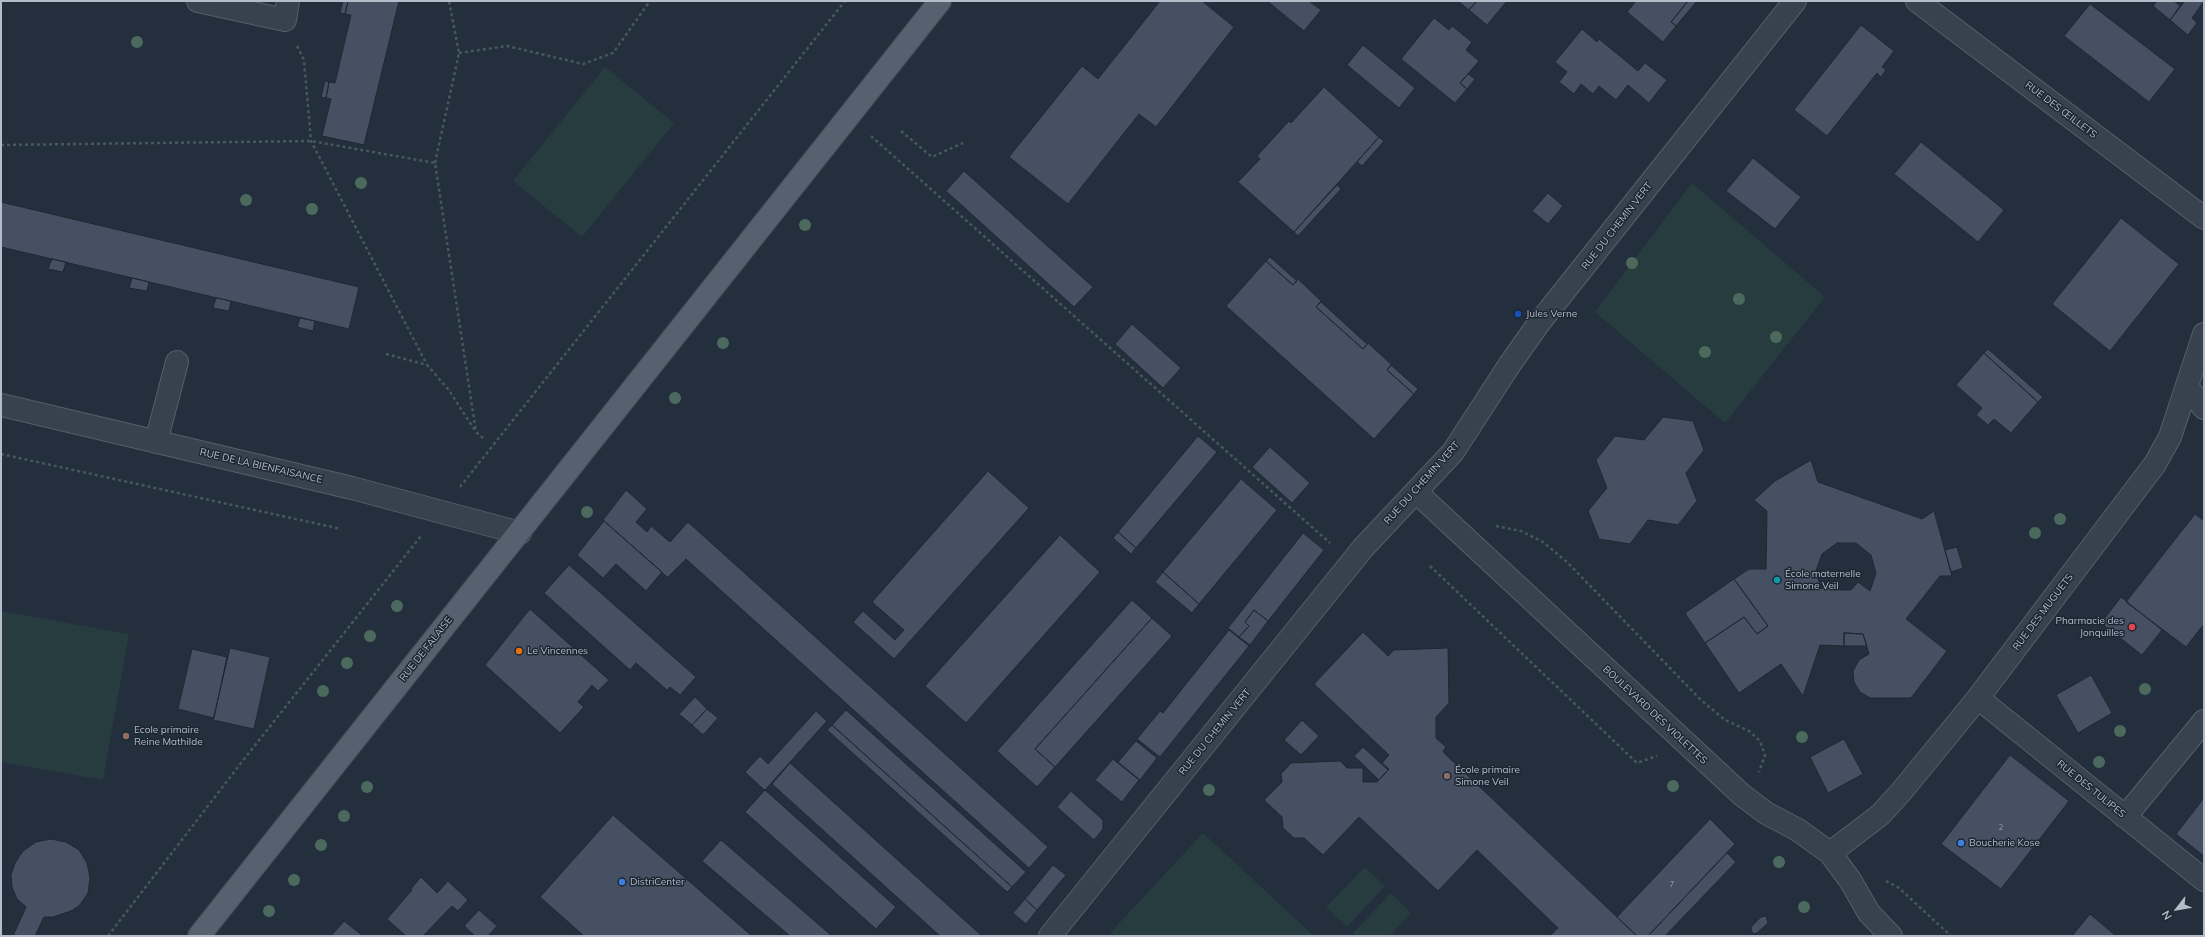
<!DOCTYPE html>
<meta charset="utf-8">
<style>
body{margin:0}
#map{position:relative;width:2205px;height:937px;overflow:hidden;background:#242f3e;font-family:Mulish,sans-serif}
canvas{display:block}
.frame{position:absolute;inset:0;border:2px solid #b4bcc9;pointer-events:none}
.north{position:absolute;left:2157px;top:889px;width:40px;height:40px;-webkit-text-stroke:3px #1d2633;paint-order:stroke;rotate:239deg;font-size:11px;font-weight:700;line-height:16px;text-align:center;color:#b4bcc9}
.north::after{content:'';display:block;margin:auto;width:14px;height:18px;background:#b4bcc9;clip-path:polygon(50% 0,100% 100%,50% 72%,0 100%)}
</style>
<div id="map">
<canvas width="2205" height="937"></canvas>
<div class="frame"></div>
<div class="north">N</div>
</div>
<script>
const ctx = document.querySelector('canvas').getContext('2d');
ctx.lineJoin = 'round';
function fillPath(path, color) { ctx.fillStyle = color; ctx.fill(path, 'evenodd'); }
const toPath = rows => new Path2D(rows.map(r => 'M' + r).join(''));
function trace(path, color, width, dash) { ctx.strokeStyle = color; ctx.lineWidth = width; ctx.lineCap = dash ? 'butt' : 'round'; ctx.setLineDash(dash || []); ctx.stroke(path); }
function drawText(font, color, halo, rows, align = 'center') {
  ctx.font = font + ' Mulish,sans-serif'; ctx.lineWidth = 3; ctx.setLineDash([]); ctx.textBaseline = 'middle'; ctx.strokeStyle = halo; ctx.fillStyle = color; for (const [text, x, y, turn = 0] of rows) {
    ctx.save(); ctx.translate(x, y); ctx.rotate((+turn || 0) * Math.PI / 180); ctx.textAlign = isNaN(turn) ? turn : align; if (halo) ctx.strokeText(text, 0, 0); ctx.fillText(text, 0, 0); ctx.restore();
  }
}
const green = toPath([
 [605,67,674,123,582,237,513,181],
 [1692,183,1825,297,1725,423,1595,312],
 [1,611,129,634,103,780,1,762],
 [1203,833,1314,936,1113,936,1110,933],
 [1365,867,1385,886,1347,927,1326,907],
 [1391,893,1411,913,1389,936,1356,936,1353,933]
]);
const building = toPath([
 [343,1,348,1,345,14,340,13,343,1],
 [348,1,399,1,364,145,322,136,331,99,326,98,329,82,335,83,351,15,345,14,348,1],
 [1160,1,1202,1,1234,27,1156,127,1139,114,1068,204,1009,157,1082,66,1098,79,1160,1],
 [1267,1,1309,1,1321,10,1304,31,1267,1],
 [1458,1,1477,1,1469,10,1458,1],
 [1477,1,1507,1,1487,25,1469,10,1477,1],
 [1636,1,1688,1,1671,22,1676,26,1663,42,1627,12,1636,1],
 [1688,1,1697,1,1676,26,1671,22,1688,1],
 [2157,1,2174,1,2180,6,2170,20,2153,6,2157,1],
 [2185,1,2204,1,2192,18,2197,23,2188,35,2170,20,2185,1],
 [2090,4,2175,69,2149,102,2064,36,2090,4],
 [1434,18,1449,30,1452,26,1472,42,1466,50,1479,61,1460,83,1467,89,1455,103,1401,59,1434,18],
 [1861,25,1894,51,1882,67,1886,70,1881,77,1877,73,1827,136,1794,110,1861,25],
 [1582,29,1597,42,1599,39,1638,71,1645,63,1667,80,1649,103,1628,85,1616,100,1599,86,1593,94,1581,84,1574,94,1559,82,1567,72,1555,62,1582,29],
 [1363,45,1415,88,1399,108,1347,65,1363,45],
 [1468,74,1475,79,1467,89,1460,83,1468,74],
 [325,81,329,82,326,98,321,97,325,81],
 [1324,87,1379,137,1294,232,1238,182,1260,159,1257,156,1289,121,1291,123,1324,87],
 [1379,137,1384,141,1362,166,1357,162,1379,137],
 [1921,142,2004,210,1978,242,1894,174,1921,142],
 [1753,158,1801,197,1775,229,1726,191,1753,158],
 [964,171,1093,287,1074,307,946,191,964,171],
 [1337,185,1341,189,1298,236,1294,232,1337,185],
 [1548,193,1563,206,1548,224,1532,211,1548,193],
 [1,202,359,287,349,329,1,247,1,202],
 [2121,218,2179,264,2110,351,2052,304,2121,218],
 [1270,257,1297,281,1293,285,1266,261,1270,257],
 [52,259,66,262,63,272,48,269,52,259],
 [1266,261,1293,285,1298,279,1321,301,1316,307,1363,349,1368,343,1392,365,1387,370,1414,394,1374,439,1226,306,1266,261],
 [132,278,149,282,147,291,129,288,132,278],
 [216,298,231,301,229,311,213,308,216,298],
 [1321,302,1367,344,1363,349,1316,307,1321,302],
 [300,318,315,321,313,331,297,327,300,318],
 [1132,324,1181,368,1163,388,1115,344,1132,324],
 [1988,349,2043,397,2038,402,1984,353,1988,349],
 [1984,353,2038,402,2011,433,1994,419,1988,425,1976,415,1982,408,1956,385,1984,353],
 [1391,365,1418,389,1414,394,1387,370,1391,365],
 [1663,417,1693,421,1704,450,1686,473,1697,501,1678,525,1648,520,1630,544,1599,539,1588,511,1607,488,1596,460,1615,436,1644,440,1663,417],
 [1198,436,1217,452,1136,548,1118,532,1198,436],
 [1270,447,1310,483,1292,503,1252,467,1270,447],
 [1811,460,1818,482,1922,519,1934,511,1952,576,1940,576,1906,619,1947,651,1911,698,1870,698,1860,692,1854,682,1853,671,1859,660,1869,654,1863,634,1844,633,1844,646,1820,645,1803,696,1781,664,1739,693,1705,643,1744,617,1757,634,1768,626,1734,579,1749,569,1766,569,1767,511,1754,500,1775,481,1811,460],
 [1837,543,1856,543,1871,555,1876,573,1870,591,1858,582,1851,590,1840,590,1833,581,1821,589,1816,571,1822,554,1837,543],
 [988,471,1029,508,894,659,853,622,863,611,895,640,904,630,872,602,988,471],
 [1241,479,1277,510,1199,604,1163,572,1241,479],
 [626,490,647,509,636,522,647,532,651,526,670,542,688,522,1048,847,1029,868,686,559,668,577,666,576,603,520,626,490],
 [2195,514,2204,521,2204,624,2186,647,2126,602,2195,514],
 [604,521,662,572,646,591,616,564,603,578,577,555,604,521],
 [1118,532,1136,548,1131,554,1113,538,1118,532],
 [1303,533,1324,550,1268,621,1254,610,1245,622,1249,626,1239,637,1228,628,1303,533],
 [1060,535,1100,572,966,723,925,686,1060,535],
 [1957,547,1963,568,1951,572,1945,550,1957,547],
 [569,565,696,677,680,695,670,687,667,690,636,663,630,670,544,593,569,565],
 [1163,572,1199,604,1192,613,1155,582,1163,572],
 [1734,579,1768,626,1757,634,1744,617,1705,643,1685,613,1734,579],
 [2121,597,2162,630,2142,655,2101,623,2121,597],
 [1132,600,1152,618,1035,749,1055,767,1037,787,997,751,1132,600],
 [530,609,609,680,598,691,592,685,578,702,584,707,560,733,485,665,530,609],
 [1254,610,1268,621,1250,645,1239,637,1249,626,1245,622,1254,610],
 [1152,618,1172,636,1055,767,1035,749,1152,618],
 [1229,630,1249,646,1160,757,1137,739,1160,711,1163,713,1229,630],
 [1363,632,1388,656,1394,650,1448,648,1449,703,1436,717,1436,738,1446,747,1443,751,1444,753,1637,936,1550,936,1558,928,1477,850,1438,891,1359,817,1323,855,1304,838,1294,838,1283,828,1282,817,1264,800,1282,782,1281,774,1291,763,1340,761,1347,768,1363,768,1363,782,1377,782,1389,769,1382,763,1389,755,1314,684,1363,632],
 [1844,633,1863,634,1867,646,1844,646,1844,633],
 [230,648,270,657,254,729,213,720,230,648],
 [192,649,227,657,214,718,178,709,192,649],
 [2091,675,2112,713,2078,733,2056,695,2091,675],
 [695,697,707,709,692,725,679,714,695,697],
 [707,709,718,718,703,735,692,725,707,709],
 [846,710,1026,872,1012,887,832,725,846,710],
 [816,711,827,721,765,790,763,789,745,772,760,756,768,764,816,711],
 [1302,720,1319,736,1301,755,1284,740,1302,720],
 [832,725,1012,887,1007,892,827,730,832,725],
 [1844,739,1863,774,1828,793,1810,757,1844,739],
 [1136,741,1157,758,1140,780,1118,762,1136,741],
 [1363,747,1388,770,1379,780,1354,756,1363,747],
 [2010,755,2069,801,2001,889,1941,844,2010,755],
 [1113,759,1139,780,1122,802,1095,780,1113,759],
 [790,763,982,936,940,936,772,784,790,763],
 [765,790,896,907,876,929,745,812,765,790],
 [1071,791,1103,820,1103,829,1094,840,1057,807,1071,791],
 [2204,798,2204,856,2176,834,2204,798],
 [613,815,752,936,584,936,540,897,613,815],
 [1710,819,1735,844,1648,936,1637,936,1617,917,1710,819],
 [51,839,66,842,79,850,87,863,90,878,88,893,79,906,71,911,53,917,44,917,35,936,13,936,26,907,17,899,12,887,11,875,15,863,23,851,36,842,51,839],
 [721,840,832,936,790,936,702,861,721,840],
 [1727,853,1736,862,1665,936,1648,936,1727,853],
 [1053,865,1066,875,1037,910,1025,899,1053,865],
 [421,877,437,893,448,881,468,900,458,911,452,906,423,936,406,936,387,919,412,890,411,889,421,877],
 [1025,899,1037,910,1026,924,1013,913,1025,899],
 [479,910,497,926,488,936,475,936,464,926,479,910],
 [2090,914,2116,936,2072,936,2090,914],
 [1766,916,1768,923,1757,933,1753,934,1751,929,1752,926,1761,917,1766,916],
 [344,921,363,936,331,936,344,921]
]);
const path = toPath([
 [297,46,304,60,311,141,427,365],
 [459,53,507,46,583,64,613,53,650,1],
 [901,131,932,157,963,143],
 [871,136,1330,543],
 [1,145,311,141,435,163,476,432],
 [435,163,459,53,449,1],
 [386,354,427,365,448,389,476,432,484,439],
 [1,454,341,529],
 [460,487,845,1],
 [1496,526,1521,531,1543,542,1567,562,1701,700,1725,720,1749,731,1760,741,1765,755,1759,772],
 [1430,566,1637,763,1657,756],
 [1886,881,1899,888,1951,936],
 [108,936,241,763,421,536]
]);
const minor = toPath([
 [198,1,285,20,288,1],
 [1917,1,2204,218],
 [2188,388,2204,408],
 [1,405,352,488,520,533],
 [156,442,177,362],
 [1416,492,1742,795,1766,813,1798,830,1830,853,1850,880,1869,913,1891,936],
 [1978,698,2204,880],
 [2125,817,2204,721],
 [1830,853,1880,815,1901,792,1978,698,2155,464,2170,437,2204,334],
 [1050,936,1363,548,1453,452,1510,364,1539,323,1795,1]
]);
const major = toPath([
 [199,936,940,1]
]);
const trees = [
 [137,42],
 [361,183],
 [246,200],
 [312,209],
 [805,225],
 [1632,263],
 [1739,299],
 [1776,337],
 [723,343],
 [1705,352],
 [675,398],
 [587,512],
 [2060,519],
 [2035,533],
 [397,606],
 [370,636],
 [347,663],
 [2145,689],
 [323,691],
 [2120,731],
 [1802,737],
 [2099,762],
 [1673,786],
 [367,787],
 [1209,790],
 [344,816],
 [321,845],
 [1779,862],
 [294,880],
 [1804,907],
 [269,911]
];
const markers = [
 [1518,314,4,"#1a4fb4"],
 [1777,580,4,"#0f9aa8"],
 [2132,627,4,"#e0444e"],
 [519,651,4,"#e8710a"],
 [126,736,4,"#8d6e63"],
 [1447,776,4,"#8d6e63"],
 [1961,843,4,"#3f7fe0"],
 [622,882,4,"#3f7fe0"]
];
const numberNames = [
 ["2",2001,828],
 ["7",1672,885]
];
const streetNames = [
 ["RUE DES ŒILLETS",2061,110,37],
 ["RUE DU CHEMIN VERT",1617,226,-52],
 ["RUE DE LA BIENFAISANCE",261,466,13],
 ["RUE DU CHEMIN VERT",1422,483,-48],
 ["RUE DES MUGUETS",2043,612,-53],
 ["RUE DE FALAISE",426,649,-52],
 ["BOULEVARD DES VIOLETTES",1655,715,43],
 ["RUE DU CHEMIN VERT",1215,732,-51],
 ["RUE DES TULIPES",2091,789,39]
];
const poiNames = [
 ["Jules Verne",1526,314],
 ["École maternelle",1785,574],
 ["Simone Veil",1785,586],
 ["Pharmacie des",2124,621,"right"],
 ["Jonquilles",2124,633,"right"],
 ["Le Vincennes",527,651],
 ["Ecole primaire",134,730],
 ["Reine Mathilde",134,742],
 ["École primaire",1455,770],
 ["Simone Veil",1455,782],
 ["Boucherie Kose",1969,843],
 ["DistriCenter",630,882]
];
fillPath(green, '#263c3f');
fillPath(building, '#455162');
trace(building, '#1f2835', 1);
trace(minor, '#565f6c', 24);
trace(major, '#414a57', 24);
trace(path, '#44595c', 2.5, [3, 3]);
trace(minor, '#38414e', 22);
trace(major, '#56606e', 22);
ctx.fillStyle = '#4b6a5d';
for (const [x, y] of trees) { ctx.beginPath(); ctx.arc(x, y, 6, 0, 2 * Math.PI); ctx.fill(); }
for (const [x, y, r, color] of markers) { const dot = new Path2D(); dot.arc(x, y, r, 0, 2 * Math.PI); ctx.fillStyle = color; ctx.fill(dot); trace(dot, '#1d2633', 1.5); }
drawText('8px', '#98a1af', null, numberNames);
drawText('10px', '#b4bcc9', '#1d2633', streetNames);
drawText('10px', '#b4bcc9', '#1d2633', poiNames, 'left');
</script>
